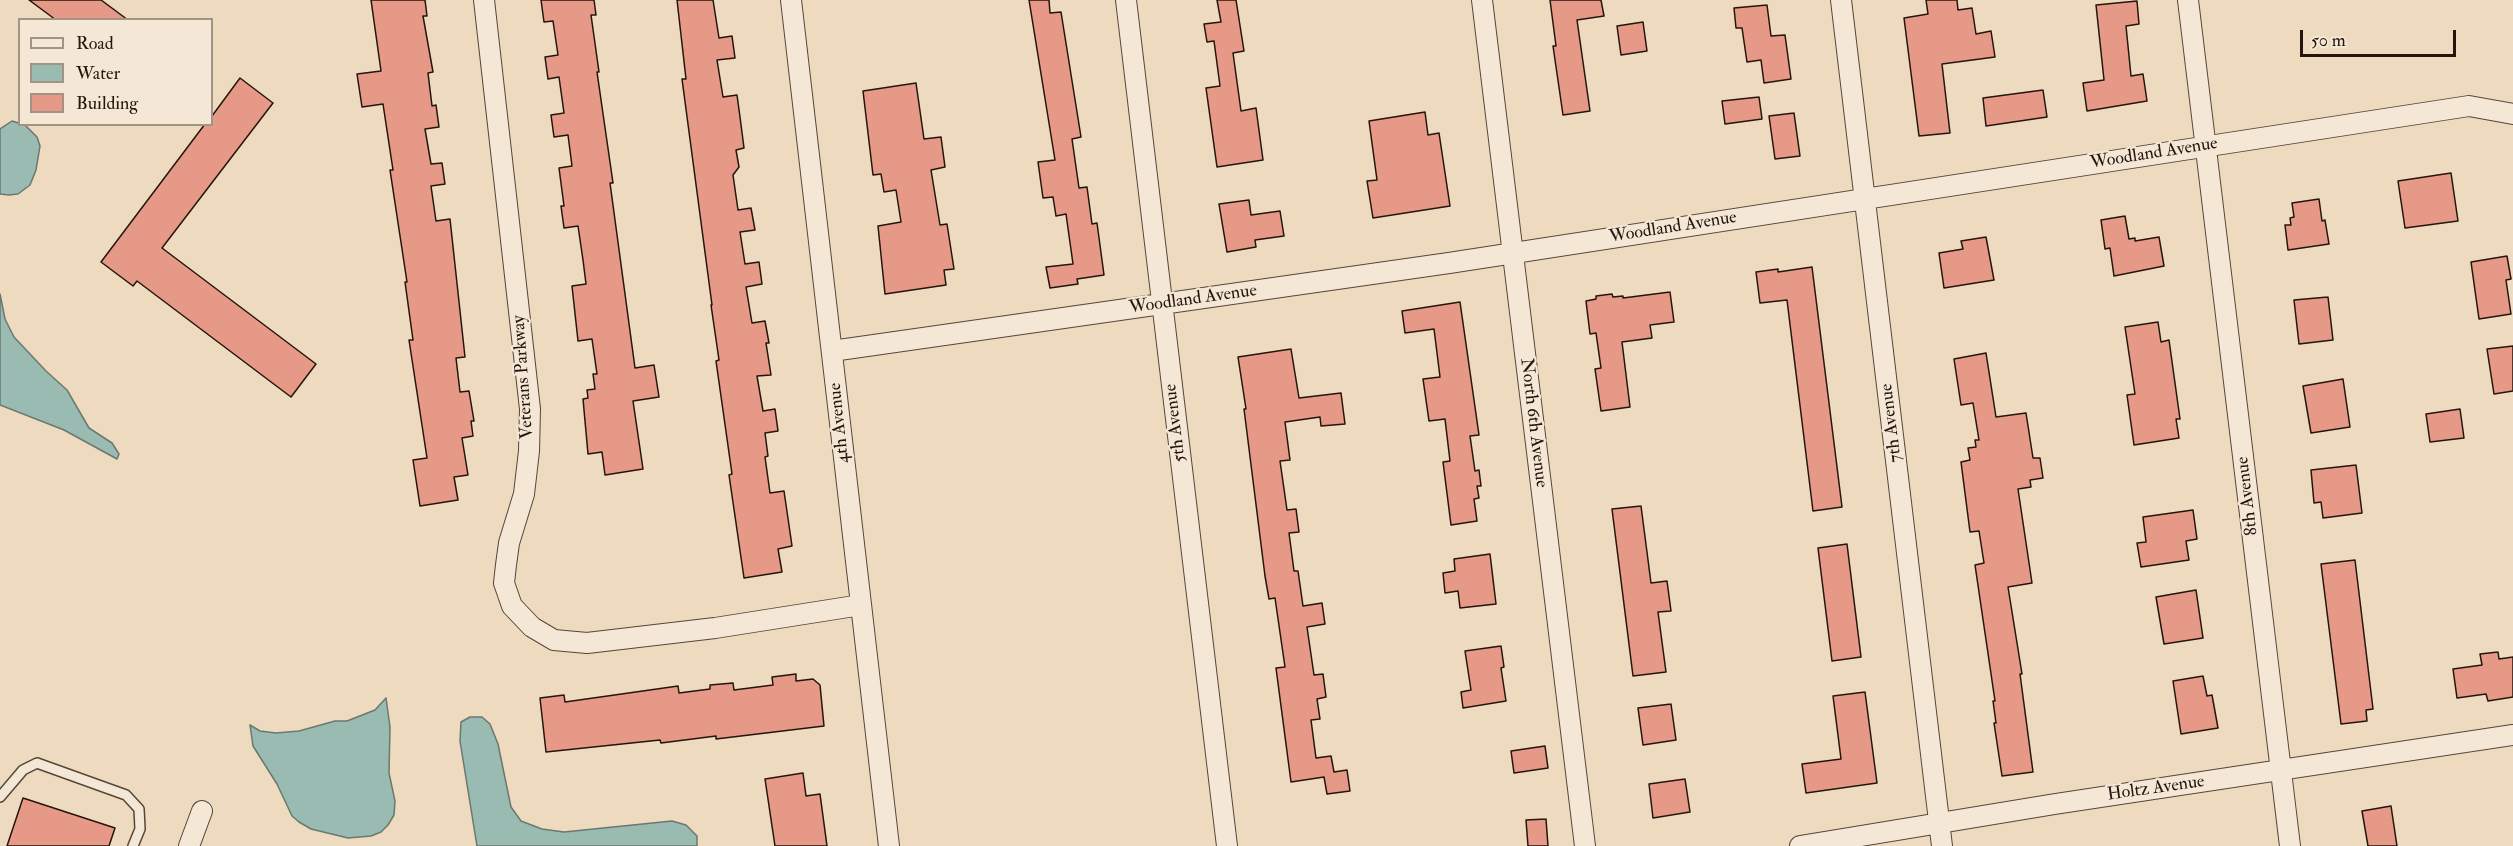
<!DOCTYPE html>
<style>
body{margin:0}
#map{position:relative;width:2513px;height:846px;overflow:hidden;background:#eedabe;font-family:"IM FELL Double Pica",serif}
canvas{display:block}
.legend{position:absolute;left:18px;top:18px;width:195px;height:108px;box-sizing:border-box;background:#f4e7d5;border:2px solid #a19385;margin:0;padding:8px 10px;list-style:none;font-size:18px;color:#24150d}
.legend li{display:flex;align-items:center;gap:12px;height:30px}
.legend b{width:30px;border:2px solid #a19385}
.scale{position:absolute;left:2300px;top:30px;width:156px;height:27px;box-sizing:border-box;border:3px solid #24150d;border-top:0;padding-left:8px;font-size:18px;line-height:21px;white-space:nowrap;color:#24150d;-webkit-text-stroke:4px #f4e7d5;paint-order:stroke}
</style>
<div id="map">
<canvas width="2513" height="846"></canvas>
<ul class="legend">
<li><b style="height:8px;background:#f4e7d5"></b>Road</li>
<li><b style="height:16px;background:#99bbb1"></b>Water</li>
<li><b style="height:16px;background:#e59986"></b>Building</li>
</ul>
<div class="scale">50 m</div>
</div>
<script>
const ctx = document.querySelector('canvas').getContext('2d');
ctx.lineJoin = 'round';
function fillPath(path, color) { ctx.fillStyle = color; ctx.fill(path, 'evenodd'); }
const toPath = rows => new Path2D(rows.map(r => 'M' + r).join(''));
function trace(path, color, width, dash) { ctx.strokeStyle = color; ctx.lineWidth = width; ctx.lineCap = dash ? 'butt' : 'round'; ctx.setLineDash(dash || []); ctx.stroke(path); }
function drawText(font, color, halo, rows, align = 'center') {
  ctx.font = font + ' "IM FELL Double Pica",serif'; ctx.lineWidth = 4.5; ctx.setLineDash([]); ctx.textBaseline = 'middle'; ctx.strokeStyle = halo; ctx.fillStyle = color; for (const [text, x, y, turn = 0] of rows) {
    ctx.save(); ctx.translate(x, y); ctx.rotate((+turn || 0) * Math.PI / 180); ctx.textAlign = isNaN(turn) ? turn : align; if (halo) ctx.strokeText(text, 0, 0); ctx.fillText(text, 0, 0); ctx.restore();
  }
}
const water = toPath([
 [12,121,25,125,37,137,40,146,36,170,30,185,18,194,9,195,0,194,0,129,12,121],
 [0,294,5,319,14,337,46,371,67,390,89,428,112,443,119,454,117,459,64,430,0,405,0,294],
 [386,698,390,727,389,773,395,801,394,815,388,825,381,832,371,836,348,838,311,829,299,822,292,816,277,784,253,746,250,725,260,731,276,733,299,731,335,721,347,721,375,710,386,698],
 [470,717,482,717,490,724,498,744,511,807,521,821,542,829,564,832,672,821,686,825,697,836,697,846,477,846,460,741,461,722,470,717]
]);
const building = toPath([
 [29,0,101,0,128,20,56,20,29,0],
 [371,0,425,0,427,16,423,16,433,72,428,73,432,106,436,105,439,127,425,129,431,164,442,163,445,184,431,186,436,221,450,219,465,357,456,358,460,392,469,391,474,421,471,421,473,436,462,438,468,475,454,477,458,500,420,506,413,460,427,458,409,340,413,340,405,282,407,282,390,170,393,170,383,104,362,107,357,74,381,71,371,0],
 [541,0,594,0,596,15,591,15,599,72,597,72,613,183,610,183,635,368,654,365,659,397,633,401,643,469,605,475,602,452,588,454,583,399,588,398,587,390,595,389,593,374,597,374,592,339,578,341,572,286,586,284,583,260,578,226,564,228,561,206,564,206,559,168,572,166,568,135,554,137,551,115,564,113,559,77,548,79,545,57,558,55,553,21,544,22,541,0],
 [677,0,713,0,719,38,732,36,735,58,717,60,723,97,737,95,740,117,744,148,736,150,739,167,733,175,738,210,751,208,755,230,740,232,745,264,759,262,762,284,746,287,752,323,765,321,769,343,766,343,771,375,757,376,763,411,775,409,778,431,765,433,768,456,765,457,770,493,784,491,792,546,778,549,782,572,744,578,729,475,732,474,716,361,719,360,711,305,712,305,682,79,686,79,677,0],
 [1029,0,1049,0,1050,13,1061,12,1081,137,1072,139,1079,188,1087,187,1092,224,1097,223,1104,275,1077,279,1078,284,1050,288,1046,267,1073,264,1066,214,1056,216,1053,197,1043,198,1038,162,1055,160,1029,0],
 [1217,0,1236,0,1244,51,1233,53,1241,111,1256,108,1263,160,1217,167,1206,88,1220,86,1214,41,1207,42,1204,24,1221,22,1217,0],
 [1550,0,1601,0,1604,16,1577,20,1590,111,1563,115,1553,46,1556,46,1550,0],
 [1926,0,1957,0,1958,10,1972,8,1976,34,1991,31,1995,57,1942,64,1950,133,1919,136,1904,18,1928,14,1926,0],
 [2137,1,2139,24,2126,26,2131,76,2143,74,2147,101,2087,111,2083,83,2104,80,2096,5,2137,1],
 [1767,5,1771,36,1785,35,1791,79,1764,83,1761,60,1747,62,1742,28,1736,28,1734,8,1767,5],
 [1643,22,1647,51,1621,55,1617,26,1643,22],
 [240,78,273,103,162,248,316,364,291,397,137,281,133,286,101,262,205,124,212,124,212,116,240,78],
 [916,83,924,139,941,137,945,167,931,170,940,225,947,224,954,269,944,270,946,285,885,294,878,226,901,222,896,190,884,192,881,174,873,175,863,91,916,83],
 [2043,90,2047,117,1986,126,1983,98,2043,90],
 [1759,97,1762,119,1725,124,1722,101,1759,97],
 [1425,112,1428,135,1439,133,1450,206,1373,218,1367,181,1377,180,1369,121,1425,112],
 [1794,113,1800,156,1775,159,1769,116,1794,113],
 [2451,173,2458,221,2405,228,2398,181,2451,173],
 [2319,199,2322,221,2325,220,2329,244,2288,250,2285,225,2291,225,2290,218,2294,217,2292,203,2319,199],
 [1249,200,1251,215,1280,211,1284,236,1255,240,1256,247,1227,252,1219,204,1249,200],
 [2125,216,2129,239,2135,238,2135,241,2159,237,2164,266,2114,276,2110,248,2105,249,2101,220,2125,216],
 [1986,237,1994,280,1944,288,1939,253,1963,249,1961,241,1986,237],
 [2507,256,2511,279,2506,280,2511,314,2479,319,2471,262,2507,256],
 [1812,267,1842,507,1813,511,1787,300,1760,303,1756,272,1778,269,1778,272,1812,267],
 [1670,292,1674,322,1650,325,1652,338,1622,342,1630,407,1601,411,1595,369,1601,368,1596,333,1590,334,1586,301,1596,299,1596,296,1612,294,1613,297,1623,296,1623,298,1670,292],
 [2328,297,2333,340,2299,344,2294,300,2328,297],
 [1460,302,1479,435,1470,436,1475,471,1479,470,1481,486,1477,486,1479,498,1474,499,1477,521,1451,525,1443,462,1450,461,1445,419,1429,421,1423,379,1440,377,1434,329,1405,333,1402,311,1460,302],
 [2158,322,2161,342,2169,340,2180,419,2176,419,2179,438,2134,445,2127,395,2135,394,2125,327,2158,322],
 [2513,346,2513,391,2494,394,2487,349,2513,346],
 [1291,349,1299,398,1341,393,1345,424,1321,426,1320,417,1285,422,1290,460,1280,461,1287,510,1296,509,1299,532,1289,533,1294,571,1298,571,1303,606,1322,603,1325,624,1307,627,1314,675,1323,674,1326,697,1317,699,1320,719,1311,720,1316,758,1331,756,1334,772,1347,770,1350,791,1327,794,1324,777,1291,782,1276,668,1285,667,1275,598,1269,599,1265,576,1244,409,1246,409,1238,357,1291,349],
 [1986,353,1996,417,2026,413,2033,458,2040,458,2043,478,2030,480,2031,487,2018,489,2032,583,2008,587,2022,674,2020,674,2033,772,2002,776,1994,723,1996,723,1993,701,1995,701,1975,565,1984,563,1979,531,1970,532,1961,462,1970,460,1968,448,1976,447,1975,440,1979,440,1973,403,1961,405,1954,359,1986,353],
 [2343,379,2350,427,2311,433,2303,386,2343,379],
 [2460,409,2464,438,2430,442,2426,414,2460,409],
 [2356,465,2362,513,2323,518,2321,502,2314,503,2311,470,2356,465],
 [1641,506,1651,583,1667,581,1671,611,1658,612,1666,672,1633,676,1612,509,1641,506],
 [2193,510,2197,539,2186,541,2189,560,2141,567,2137,543,2146,542,2143,517,2193,510],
 [1847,544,1861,657,1832,661,1818,548,1847,544],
 [1490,554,1496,604,1460,608,1458,591,1445,593,1443,573,1455,571,1454,559,1490,554],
 [2355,560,2373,709,2366,710,2367,721,2341,724,2321,564,2355,560],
 [2196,590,2203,638,2164,644,2156,597,2196,590],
 [1501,646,1504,667,1501,668,1506,701,1463,708,1461,692,1471,690,1465,651,1501,646],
 [2498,652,2499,659,2513,657,2513,697,2488,701,2486,694,2457,698,2453,669,2482,665,2480,654,2498,652],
 [796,674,796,681,813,679,820,685,824,726,716,739,716,736,661,743,660,740,546,752,540,698,564,695,565,702,678,686,679,693,710,689,710,685,733,683,734,690,773,685,772,677,796,674],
 [2203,676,2207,696,2212,695,2218,728,2181,734,2173,681,2203,676],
 [1865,692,1877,783,1806,793,1802,764,1841,759,1833,696,1865,692],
 [1671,704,1676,740,1643,745,1638,708,1671,704],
 [1545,746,1548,768,1514,773,1511,751,1545,746],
 [803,773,806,796,820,794,827,846,775,846,765,779,803,773],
 [1685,779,1690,812,1653,818,1649,784,1685,779],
 [23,798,115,828,109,846,7,846,23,798],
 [2391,806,2397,846,2368,846,2362,811,2391,806],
 [1546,819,1548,846,1528,846,1526,820,1546,819]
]);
const lane = toPath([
 [0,797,23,770,37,763,126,795,139,809,140,829,133,846]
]);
const street = toPath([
 [484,0,530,409,529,451,524,494,509,543,506,565,504,583,512,606,532,627,554,640,587,643,715,628,861,605],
 [791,0,889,846],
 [1126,0,1227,846],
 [1482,0,1585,846],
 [1841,0,1942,846],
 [2188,0,2290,846],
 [832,351,1449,263,2469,106,2513,114],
 [189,846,202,811],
 [1800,846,2055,804,2513,735]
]);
const streetNames = [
 ["Woodland Avenue",2154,154,-9],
 ["Woodland Avenue",1673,228,-9],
 ["Woodland Avenue",1193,300,-8],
 ["Veterans Parkway",524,377,-94],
 ["4th Avenue",840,423,-96],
 ["5th Avenue",1176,423,-97],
 ["North 6th Avenue",1533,423,83],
 ["7th Avenue",1892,423,-97],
 ["8th Avenue",2248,496,-97],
 ["Holtz Avenue",2156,789,-8]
];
fillPath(water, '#99bbb1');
trace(water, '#6a796f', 1.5);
fillPath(building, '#e59986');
trace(building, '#24150d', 1.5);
trace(lane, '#564639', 12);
trace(street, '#564639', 22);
trace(lane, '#f4e7d5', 9);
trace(street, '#f4e7d5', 20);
drawText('18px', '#24150d', '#f4e7d5', streetNames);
</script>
